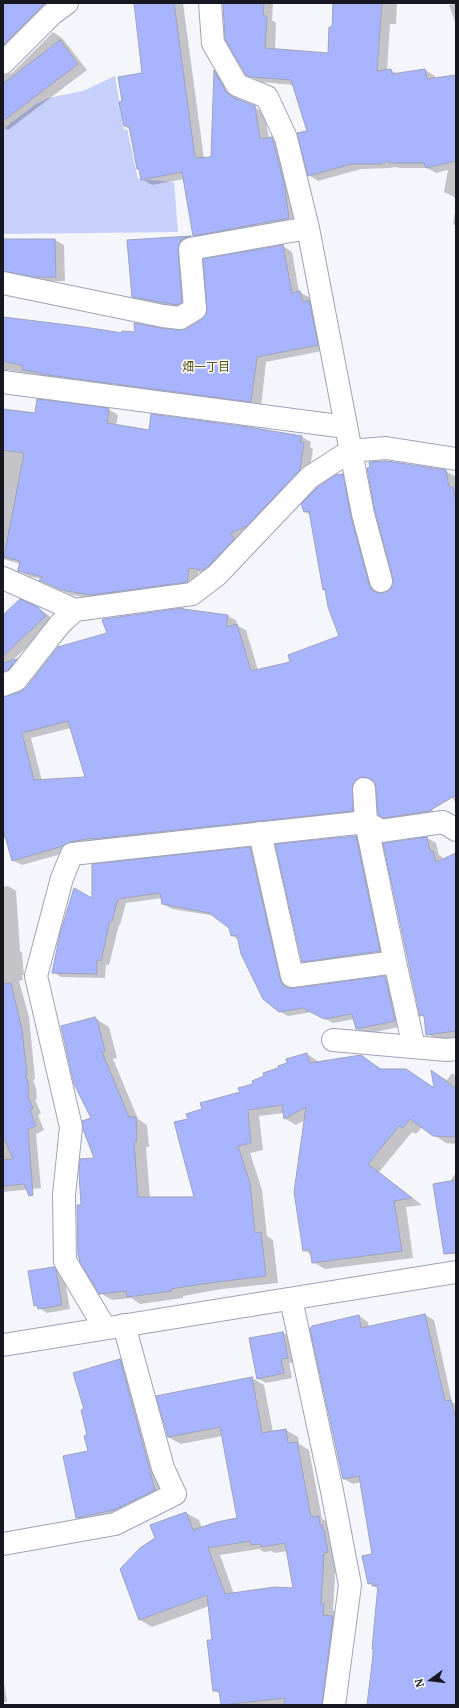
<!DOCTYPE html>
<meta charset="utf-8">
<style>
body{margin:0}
#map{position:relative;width:459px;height:1708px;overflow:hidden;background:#f5f6fb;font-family:"PT Serif",serif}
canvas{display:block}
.frame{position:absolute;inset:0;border:4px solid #161720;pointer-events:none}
.north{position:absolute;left:411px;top:1660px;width:40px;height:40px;-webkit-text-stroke:3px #fff;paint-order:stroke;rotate:255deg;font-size:11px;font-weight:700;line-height:16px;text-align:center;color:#161720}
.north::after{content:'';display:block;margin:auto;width:14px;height:18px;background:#161720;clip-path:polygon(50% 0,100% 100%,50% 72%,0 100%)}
</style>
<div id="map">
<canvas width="459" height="1708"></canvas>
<div class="frame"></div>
<div class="north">N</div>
</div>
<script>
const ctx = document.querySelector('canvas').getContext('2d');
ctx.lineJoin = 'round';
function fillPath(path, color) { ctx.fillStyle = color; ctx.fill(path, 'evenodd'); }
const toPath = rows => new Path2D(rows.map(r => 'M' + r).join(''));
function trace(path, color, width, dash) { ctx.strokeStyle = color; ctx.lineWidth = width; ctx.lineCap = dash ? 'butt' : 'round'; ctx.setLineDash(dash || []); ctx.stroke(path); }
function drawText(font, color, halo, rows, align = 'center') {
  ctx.font = font + ' "PT Serif","Noto Sans JP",serif'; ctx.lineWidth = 3; ctx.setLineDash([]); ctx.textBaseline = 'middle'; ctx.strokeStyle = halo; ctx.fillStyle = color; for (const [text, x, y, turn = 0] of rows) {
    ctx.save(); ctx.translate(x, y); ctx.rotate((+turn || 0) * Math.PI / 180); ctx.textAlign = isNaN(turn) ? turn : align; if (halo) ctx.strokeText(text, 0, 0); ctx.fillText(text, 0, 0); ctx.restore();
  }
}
const green = toPath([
 [115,76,124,130,127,129,138,179,174,182,178,232,3,234,3,129,36,104,48,98,83,91]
]);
const shadow = toPath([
 [3,3,52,3,3,61],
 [135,3,183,3,204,159,212,158,215,72,224,77,238,100,264,112,269,138,271,138,281,144,299,223,203,241,194,235,184,179,152,185,142,179,141,170,138,169,131,130,124,126,123,102,143,74],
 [224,3,273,3,272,20,276,23,275,49,329,54,333,28,334,3,397,3,396,24,390,24,387,71,390,70,398,74,425,70,435,76,435,79,456,76,456,198,444,192,448,170,436,173,427,168,399,168,396,167,390,168,361,169,318,181,309,175,308,132,293,85,261,82,246,74],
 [453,3,456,3,456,25,449,5,454,4],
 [53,32,62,38,87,70,8,130,3,128,3,76,12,73],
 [456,205,456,226,453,224],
 [191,237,198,241,186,309,141,301,133,296,128,241],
 [3,240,55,240,64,245,65,281,44,281,3,276],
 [283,246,292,252,299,292,309,297,310,302,318,307,327,350,266,362,261,407,48,377,8,370,7,372,3,371,3,317,123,334,187,330,202,320],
 [108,409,118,415,116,426,150,431,302,437,311,442,310,447,313,449,309,475,212,575,198,572,196,587,101,600,72,595,50,585,41,580,42,579,31,577,16,569,28,567,21,564,3,559,3,410,35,414],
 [445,471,455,476,456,483,456,804,419,744,434,817,394,823,384,817,375,782,373,781,366,784,362,816,72,851,22,865,12,860,7,838,3,838,3,698,21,693,108,634,104,620,183,609,186,611,228,616,237,621,236,625,246,630,258,670,291,662,340,637,326,590,324,589,310,515,305,512,342,475,352,480,378,590,380,594,384,594,390,591,394,585],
 [71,728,86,778,42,781,31,738],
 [37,608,47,614,54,621,12,661,16,660,25,665,3,682,3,617],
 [356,837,364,842,388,956,311,966,303,961],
 [427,838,436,843,439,855,442,857,443,860,456,854,456,1037,437,1039,427,1034,425,1018,421,1015],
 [250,848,259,853,290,989,385,977,394,982,403,1026,366,1034,357,1029,355,1019,333,1023,312,1012,288,1016,279,1011,239,940,232,936,230,928,216,916,172,909,163,904,162,898,126,903,120,925,119,925,109,965,106,965,105,978,61,977,53,972,93,900],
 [8,886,16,891,20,951,22,953,24,975,22,975,23,980,19,981,29,1017,35,1079,33,1080,36,1088,37,1099,35,1100,41,1113,38,1115,44,1130,36,1134,41,1188,3,1192,3,887],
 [94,1018,109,1027,117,1058,113,1059,138,1119,147,1125,149,1147,146,1147,150,1198,195,1198,189,1119,203,1109,241,1093,307,1054,319,1062,361,1056,383,1070,406,1070,435,1088,432,1071,447,1080,452,1073,456,1076,456,1144,446,1143,422,1127,416,1134,412,1132,379,1172,422,1205,406,1207,413,1258,325,1269,313,1262,312,1255,304,1250,305,1120,296,1125,284,1118,284,1113,259,1116,263,1150,250,1153,262,1190,267,1236,273,1240,278,1283,222,1289,183,1296,183,1298,140,1304,131,1298,112,1300,100,1293,82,1206,95,1159,92,1119],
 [456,1172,456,1250,449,1183],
 [54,1268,63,1273,64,1276,70,1309,47,1313,35,1305],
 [425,1315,434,1320,452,1402,456,1404,456,1705,371,1705,378,1589,369,1583,373,1555,361,1482,353,1484,344,1479,359,1316,368,1322,369,1328],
 [283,1333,291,1337,295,1362,289,1363,292,1378,266,1383,257,1378],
 [120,1360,129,1365,163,1495,123,1515,85,1523,77,1518,89,1452,85,1410],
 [252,1378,264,1385,273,1432,286,1430,298,1437,299,1444,309,1450,322,1519,331,1524,336,1560,333,1610,336,1612,335,1705,222,1705,220,1694,214,1690,213,1641,209,1606,152,1627,140,1620,156,1539,186,1513,199,1520,202,1528,238,1519,222,1436,181,1444,168,1437],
 [259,1549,264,1552,271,1551,275,1553,287,1551,294,1590,234,1594,220,1555],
 [3,1676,7,1702,3,1702]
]);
const building = toPath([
 [3,3,45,3,3,45,3,3],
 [134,3,174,3,195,158,211,157,214,70,226,92,232,97,255,106,260,139,272,137,284,183,289,218,193,236,182,172,141,180,139,169,137,169,129,126,124,126,119,102,122,101,118,77,142,73,134,3],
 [223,3,264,3,263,16,267,16,265,48,328,53,329,27,332,27,333,3,382,3,377,71,391,69,392,74,425,69,427,79,456,75,456,161,426,168,424,163,389,163,388,161,380,164,351,164,308,176,297,133,307,131,291,80,251,77,246,75,225,39,223,3],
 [60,40,78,64,3,121,3,84,60,40],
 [191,236,182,239,179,244,178,250,182,302,177,305,132,297,127,240,191,236],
 [3,239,55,239,56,277,34,277,3,271,3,239],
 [283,245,292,293,300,291,303,302,309,300,318,345,257,357,251,402,41,374,41,373,22,370,23,366,3,361,3,317,84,327,122,333,122,331,135,332,134,323,161,328,179,330,186,329,201,320,206,314,207,308,203,259,283,245],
 [37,399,109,408,107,423,149,430,151,414,248,427,302,436,300,442,304,443,300,470,247,526,231,533,234,539,216,558,213,559,214,560,209,566,202,570,189,568,187,582,91,595,62,590,39,580,43,577,18,571,20,561,4,557,24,453,3,450,3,409,35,413,37,399],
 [386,461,446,470,449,487,453,487,456,503,456,795,429,811,384,818,378,815,376,788,375,782,369,778,363,777,357,779,353,784,353,811,92,839,92,838,70,842,63,846,12,861,3,829,3,697,20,692,26,688,58,647,107,633,102,620,104,619,183,608,183,609,228,615,226,627,237,624,251,671,290,662,288,655,339,636,328,607,325,589,323,590,309,511,304,512,301,504,318,487,335,475,343,474,351,517,369,584,372,590,377,593,385,593,390,590,393,585,393,578,375,511,367,468,370,467,369,462,386,461],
 [68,721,85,777,34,780,22,733,68,721],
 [20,599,38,607,46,616,3,656,3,615,20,599],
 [17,659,8,670,3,672,3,663,17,659],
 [356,836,380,951,302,962,275,844,356,836],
 [427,837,430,851,433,851,436,862,456,853,456,1031,426,1035,424,1015,420,1016,383,843,427,837],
 [250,847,280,979,282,984,287,988,294,988,385,976,395,1021,356,1029,352,1014,324,1019,303,1008,279,1012,263,999,241,954,237,935,231,936,229,928,209,913,162,904,160,893,118,899,112,921,110,921,101,961,97,960,97,974,52,973,60,934,74,888,92,898,92,864,250,847],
 [11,983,22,1030,27,1075,25,1075,28,1082,29,1094,27,1095,33,1108,30,1110,36,1126,28,1129,33,1195,29,1196,24,1184,3,1186,3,1160,13,1159,3,1135,3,984,11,983],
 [95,1017,95,1020,97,1019,105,1051,102,1052,129,1117,136,1117,137,1141,134,1141,138,1197,194,1197,174,1122,188,1119,186,1114,202,1109,200,1103,240,1092,238,1088,253,1084,252,1081,264,1076,263,1073,278,1068,278,1066,287,1063,286,1059,307,1053,310,1063,361,1055,380,1069,406,1069,434,1088,431,1070,456,1089,456,1137,433,1136,410,1119,403,1128,399,1126,368,1164,412,1198,394,1201,402,1251,312,1263,310,1249,303,1251,294,1192,306,1107,284,1119,282,1105,248,1110,251,1143,238,1146,250,1183,255,1233,261,1232,266,1276,209,1283,171,1289,172,1291,127,1297,126,1291,99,1294,80,1262,78,1254,77,1205,81,1205,79,1173,80,1159,94,1158,83,1129,82,1121,91,1118,74,1084,61,1026,95,1017],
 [456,1180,456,1253,444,1254,433,1184,456,1180],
 [54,1267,56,1270,62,1305,38,1309,37,1305,34,1306,28,1271,54,1267],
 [425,1314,445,1401,451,1400,456,1420,456,1705,367,1705,373,1655,373,1649,372,1649,378,1585,372,1586,372,1583,368,1584,362,1556,372,1554,359,1476,343,1479,310,1329,312,1326,359,1315,361,1328,425,1314],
 [283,1332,288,1358,281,1359,284,1373,257,1379,249,1338,283,1332],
 [120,1359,155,1490,114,1510,76,1518,63,1456,88,1451,84,1436,87,1435,81,1410,84,1409,73,1373,120,1359],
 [252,1377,262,1433,286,1429,288,1443,297,1442,311,1517,319,1516,320,1525,322,1525,323,1530,324,1530,328,1552,324,1553,321,1603,324,1604,323,1615,333,1616,322,1705,284,1705,285,1698,221,1705,219,1691,213,1691,207,1640,212,1640,207,1595,139,1620,120,1569,140,1548,155,1538,150,1525,186,1512,193,1530,217,1522,237,1518,220,1427,168,1437,156,1396,252,1377],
 [250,1541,251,1545,261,1544,261,1547,285,1543,293,1588,275,1587,225,1594,208,1548,250,1541]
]);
const minor = toPath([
 [210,3,213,43,237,85,267,97,286,138,308,228,363,514,381,581],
 [3,63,52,14,67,3],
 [3,283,163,316,180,318,195,309,190,249,308,228],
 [3,382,346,427],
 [3,578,75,610,192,594,217,575,310,477,350,451,386,448,456,459],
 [3,685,16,680,60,624,75,610],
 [364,789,366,822,395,962,414,1047],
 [260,833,292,976,395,962],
 [333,1040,447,1050,456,1049],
 [291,1299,332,1491,350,1585,334,1705],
 [105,1328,65,1261,64,1195,71,1127,36,976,62,878,72,854,366,822,381,831,443,822,456,830],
 [3,1544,115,1524,175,1494,163,1468,124,1325]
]);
const tertiary = toPath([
 [3,1345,456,1272]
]);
const neighbourhoodNames = [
 ["畑一丁目",206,368]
];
fillPath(green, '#c7cffb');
fillPath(shadow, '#0003');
fillPath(building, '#a9b4fe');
trace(building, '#9ca1ba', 1);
trace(minor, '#9ea3bc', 24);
trace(tertiary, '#9ea3bc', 24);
trace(minor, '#fff', 22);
trace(tertiary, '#fff', 22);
drawText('12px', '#5a4d0e', '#fff', neighbourhoodNames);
</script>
